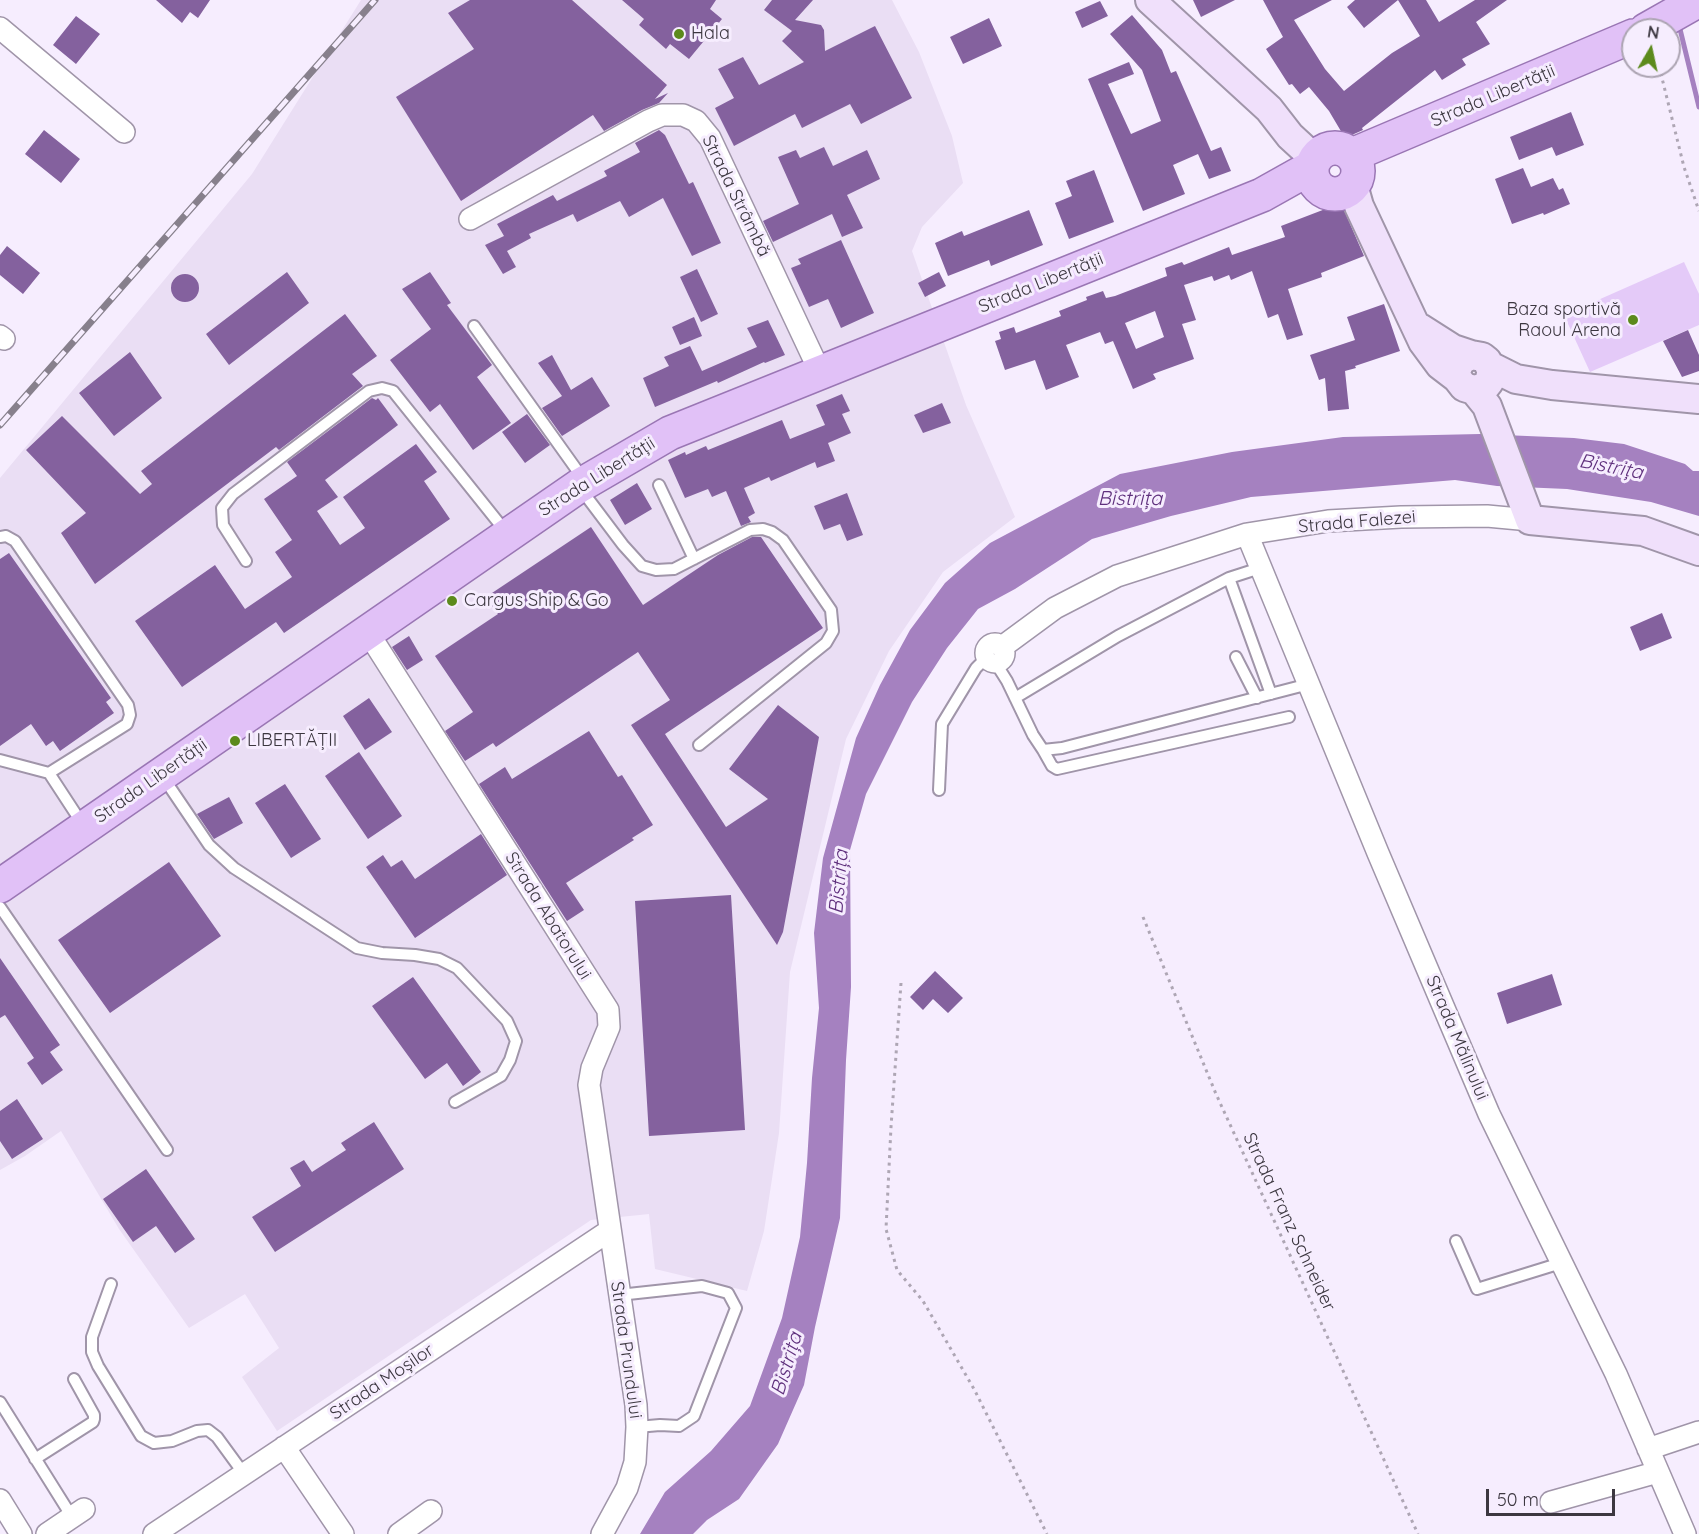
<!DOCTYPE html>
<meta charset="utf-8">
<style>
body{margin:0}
#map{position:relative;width:1699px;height:1534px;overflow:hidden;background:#f6edfe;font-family:Quicksand,sans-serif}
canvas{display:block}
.north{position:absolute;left:1621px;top:18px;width:60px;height:60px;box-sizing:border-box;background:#f6edfe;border:2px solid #aca4b2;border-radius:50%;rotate:9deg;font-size:16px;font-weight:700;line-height:24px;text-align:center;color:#3c3740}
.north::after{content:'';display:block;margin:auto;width:21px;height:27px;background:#5c8a1c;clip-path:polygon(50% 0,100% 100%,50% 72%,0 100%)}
.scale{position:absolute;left:1486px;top:1489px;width:129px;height:27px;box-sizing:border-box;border:3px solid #3c3740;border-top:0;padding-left:8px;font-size:18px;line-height:21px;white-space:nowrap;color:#3c3740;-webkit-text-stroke:4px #f6edfe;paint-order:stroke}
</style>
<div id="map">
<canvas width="1699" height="1534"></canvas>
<div class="north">N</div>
<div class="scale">50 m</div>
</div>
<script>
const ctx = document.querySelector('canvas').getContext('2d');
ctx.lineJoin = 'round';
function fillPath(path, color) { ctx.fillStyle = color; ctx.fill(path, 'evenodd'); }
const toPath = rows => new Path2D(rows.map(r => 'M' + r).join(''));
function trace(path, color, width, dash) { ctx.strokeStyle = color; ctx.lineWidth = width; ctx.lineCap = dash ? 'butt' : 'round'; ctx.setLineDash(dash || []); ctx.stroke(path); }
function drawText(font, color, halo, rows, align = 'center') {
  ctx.font = font + ' Quicksand,sans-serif'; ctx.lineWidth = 6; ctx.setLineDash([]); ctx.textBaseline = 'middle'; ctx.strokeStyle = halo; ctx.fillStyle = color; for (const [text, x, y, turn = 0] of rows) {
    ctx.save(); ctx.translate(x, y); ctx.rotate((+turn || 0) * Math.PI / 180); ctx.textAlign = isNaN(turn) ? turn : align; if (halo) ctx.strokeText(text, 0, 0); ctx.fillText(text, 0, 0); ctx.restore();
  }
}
const built = toPath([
 [361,0,892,0,919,52,952,136,963,183,922,227,912,251,966,405,1015,517,943,572,889,651,846,739,790,972,779,1133,764,1231,747,1291,655,1269,649,1214,591,1220,277,1431,242,1377,279,1348,245,1294,189,1328,119,1229,61,1131,25,1156,0,1170,0,478,252,174]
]);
const green = toPath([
 [1684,262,1699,294,1699,325,1590,372,1564,315]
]);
const water = toPath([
 [1480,434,1574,438,1624,444,1685,464,1693,471,1699,471,1699,516,1651,502,1567,489,1497,486,1455,480,1251,497,1171,516,1092,539,1015,589,978,609,947,648,912,702,866,794,850,850,851,987,846,1060,840,1218,815,1327,804,1385,778,1444,739,1499,707,1520,693,1534,640,1534,665,1492,711,1451,750,1406,782,1318,800,1237,807,1163,812,1078,819,1008,814,933,823,858,856,738,880,685,910,630,945,583,990,543,1120,474,1232,452,1343,437]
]);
const stream = toPath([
 [1679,25,1699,107]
]);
const building = toPath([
 [156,0,210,0,198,18,190,12,182,23],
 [470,0,572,0,667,85,655,99,668,93,659,103,642,110,604,131,593,115,461,201,396,97,474,49,448,13],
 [622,0,716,0,710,9,722,19,689,59,670,44,666,49,639,25,644,19],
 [772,0,813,0,795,20,821,25,824,30,825,51,875,26,912,98,861,124,850,104,802,128,795,114,734,146,715,108,734,98,718,69,743,57,759,85,804,62,782,41,792,31,764,10],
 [1193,0,1235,0,1201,17],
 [1263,0,1332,0,1294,20,1325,69,1344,91,1392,53,1420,36,1398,0,1364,28,1347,7,1355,0,1426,0,1439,22,1475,0,1507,0,1476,22,1490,44,1462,59,1466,65,1442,80,1435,70,1362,128,1363,130,1345,138,1329,111,1309,87,1300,94,1292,84,1289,85,1266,49,1283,37],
 [1100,1,1108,16,1082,28,1075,12],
 [1132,15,1162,50,1171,73,1176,71,1211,151,1221,147,1231,171,1209,179,1198,154,1173,165,1185,194,1143,211,1088,79,1129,62,1134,74,1108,84,1131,134,1161,121,1142,70,1110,34],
 [76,16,100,34,76,64,53,45],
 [989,18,1002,46,963,64,950,37],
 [1571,112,1584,145,1556,156,1552,147,1519,160,1510,137],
 [44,130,80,159,61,183,25,154],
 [659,130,665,135,689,184,693,182,721,243,692,256,663,198,629,217,620,201,577,222,573,214,529,234,531,238,507,251,516,267,503,274,485,245,504,236,497,224,553,195,557,201,607,176,604,171,640,152,635,143],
 [824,147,833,166,867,150,880,179,847,195,863,228,842,237,832,214,773,242,763,221,799,204,778,157,796,150,800,158],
 [1523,168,1531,187,1553,178,1559,190,1563,188,1570,204,1544,215,1543,213,1512,224,1495,179],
 [1094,170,1114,222,1069,239,1055,203,1072,196,1066,181],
 [1341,203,1364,256,1321,273,1322,277,1288,289,1303,335,1287,340,1278,314,1268,318,1252,271,1231,280,1229,275,1214,281,1212,276,1184,285,1196,320,1182,324,1194,359,1153,374,1156,379,1133,389,1113,341,1105,344,1100,332,1066,345,1079,377,1046,390,1035,360,1005,370,995,341,1001,339,999,332,1014,327,1016,333,1061,316,1059,311,1087,300,1086,297,1103,291,1106,298,1115,296,1167,276,1165,268,1182,262,1184,265,1229,247,1232,255,1285,237,1281,226],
 [1155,311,1164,337,1136,349,1125,323],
 [1029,210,1043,245,991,266,989,260,948,276,935,243,962,231,964,236],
 [841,240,874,313,841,328,828,299,809,307,791,268,801,264,798,259],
 [7,246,40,273,23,294,0,275,0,255],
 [697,269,718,314,701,322,680,277],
 [287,272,309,303,229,365,206,334],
 [430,272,451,303,447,305,492,365,477,377,511,423,473,450,440,404,430,412,390,360,431,329,402,289],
 [939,272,946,286,925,297,918,283],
 '171 288a14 14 0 1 1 28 0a14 14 0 1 1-28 0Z',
 [1384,304,1400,351,1355,366,1356,368,1345,371,1349,409,1328,411,1325,378,1319,380,1310,355,1355,340,1347,317],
 [345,314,377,356,352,374,363,386,279,450,276,447,95,584,61,533,86,513,26,450,62,416,140,494,152,484,141,471],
 [694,317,702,336,680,345,672,327],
 [768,320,785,355,765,363,764,362,718,383,717,381,655,407,643,378,669,366,664,357,690,346,702,371,757,347,747,328],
 [1688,330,1699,355,1699,371,1682,377,1663,341],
 [130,352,162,398,114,436,79,393],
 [552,355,571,390,592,377,610,406,562,436,542,408,562,396,538,363],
 [842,394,850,411,842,414,851,433,828,443,835,461,817,468,815,462,771,481,769,477,744,488,755,513,748,517,751,522,741,526,726,491,712,497,708,489,685,498,668,460,685,452,686,455,706,446,708,450,782,420,790,439,825,425,816,405],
 [372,398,376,400,378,398,398,425,325,480,338,497,317,511,340,545,365,528,343,497,416,444,437,472,424,481,450,519,284,633,276,622,182,687,135,621,215,565,245,609,292,577,275,552,292,540,264,499,297,476,287,462],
 [942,403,951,423,923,433,914,415],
 [527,414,550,445,525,463,502,432],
 [637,483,652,509,625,525,610,500],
 [847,493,863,535,847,541,840,524,824,530,814,506],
 [591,527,643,605,718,555,752,537,761,537,823,628,665,734,726,827,768,799,729,769,778,705,819,737,783,932,777,945,631,725,670,700,638,652,496,747,493,743,465,761,445,731,473,712,435,656,498,614,486,597],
 [9,553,111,698,106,702,114,713,60,751,53,741,46,746,31,724,0,746,0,559],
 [1662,613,1672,638,1640,651,1630,627],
 [409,636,423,660,407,670,392,647],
 [369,698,392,732,365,750,343,716],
 [589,731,618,777,622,775,653,825,632,838,634,840,566,883,584,910,567,921,479,784,505,767,512,779],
 [359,752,402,816,368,839,325,776],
 [285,784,321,839,291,858,255,803],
 [229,797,243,823,214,839,197,814],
 [481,834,507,875,415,938,366,867,383,855,391,867,402,860,415,879],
 [169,862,221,936,110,1013,58,940],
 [731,895,745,1130,649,1136,635,901],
 [0,958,60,1045,50,1052,63,1070,42,1085,27,1063,34,1058,5,1015,0,1018],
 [935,971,963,998,948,1013,933,999,923,1010,910,997],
 [1552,974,1562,1005,1507,1024,1497,993],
 [413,977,481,1072,463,1086,447,1063,425,1079,372,1006],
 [17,1099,43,1139,12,1159,0,1141,0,1111],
 [374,1122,404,1169,275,1252,252,1217,301,1186,290,1168,304,1160,312,1172,346,1150,341,1143],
 [146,1169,195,1239,175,1253,156,1226,133,1242,103,1199]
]);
const path = toPath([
 [1659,66,1684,167,1699,211],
 [1143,917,1216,1094,1418,1534],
 [901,983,891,1127,886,1229,897,1270,923,1301,974,1389,1047,1534]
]);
const lane = toPath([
 [474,326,584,480],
 [659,485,694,559],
 [580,488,623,545,642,566,656,570,674,569,750,530,763,529,772,532,783,540,831,610,833,631,826,643,699,745],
 [0,537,6,536,15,541,128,705,130,715,127,724,49,773],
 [246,561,223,525,222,508,233,494,369,391,382,388,393,391,506,532],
 [1229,578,1271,694],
 [1236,657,1257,698],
 [995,662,1007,681,1033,735,1043,750,1062,748,1309,684],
 [1015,698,1118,636,1229,578,1260,568],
 [1043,750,1052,766,1057,769,1289,717],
 [0,760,49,773,83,825],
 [163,777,209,845,234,868,357,948,382,953,415,955,439,959,457,968,507,1021,516,1041,510,1060,501,1076,455,1102],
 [939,790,942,724,976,668,987,657],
 [0,907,167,1150],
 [1456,1241,1477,1289,1561,1263],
 [111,1284,92,1337,92,1352,98,1366,141,1436,154,1443,172,1441,197,1431,208,1430,217,1437,244,1474],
 [619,1295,702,1286,728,1293,736,1308,694,1416,679,1426,660,1425,637,1427],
 [0,1402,72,1517],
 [35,1459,93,1422,94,1419,94,1415,74,1379]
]);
const street = toPath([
 [0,28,124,132],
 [470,219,648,121,662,115,683,115,696,121,710,138,820,372],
 [0,336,4,339],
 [1247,534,1378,853,1489,1114,1616,1374,1685,1534],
 [367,631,608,1010,609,1027,592,1068,589,1085,636,1405,637,1427,635,1462,627,1488,602,1534],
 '986 653a9 9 0 1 1 18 0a9 9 0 1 1-18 0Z',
 [1002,647,1055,608,1117,576,1247,534,1328,521,1401,517,1487,516,1530,520],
 [284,1447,343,1534],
 [1648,1449,1699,1432],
 [0,1500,21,1534],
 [1551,1502,1658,1472],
 [47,1534,84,1509],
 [154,1534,609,1231],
 [399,1534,431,1511]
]);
const secondary = toPath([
 [1150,0,1269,109,1290,136,1315,159],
 [1353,185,1359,206,1423,342,1440,365,1457,378],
 [1420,328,1453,349,1471,355,1482,357,1487,361,1492,371,1489,382,1485,387,1474,390,1464,387,1457,378,1456,372,1460,361,1471,355],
 [1490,366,1516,379,1552,385,1699,399],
 [1474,390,1487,406,1530,520,1643,531,1699,551]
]);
const primary = toPath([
 [1646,30,1699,0],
 '1312 171a23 23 0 1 1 46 0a23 23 0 1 1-46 0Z',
 [1352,155,1633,36],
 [0,886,579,486,670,433,1262,195,1312,167]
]);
const rail = toPath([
 [0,425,375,0]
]);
const markers = [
 [679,34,6,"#5c8a1c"],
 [1633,320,6,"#5c8a1c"],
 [452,601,6,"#5c8a1c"],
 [235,741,6,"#5c8a1c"]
];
const poiNames = [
 ["Hala",691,34],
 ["Baza sportivă",1621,310,"right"],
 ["Raoul Arena",1621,331,"right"],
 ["Cargus Ship & Go",464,601],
 ["LIBERTĂȚII",247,741]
];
const streetNames = [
 ["Strada Libertății",1493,96,-23],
 ["Strada Strâmbă",736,196,64],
 ["Strada Libertății",1041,283,-22],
 ["Strada Libertății",597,477,-32],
 ["Strada Falezei",1357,522,-5],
 ["Strada Libertății",151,781,-35],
 ["Strada Abatorului",548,916,58],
 ["Strada Mălinului",1457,1038,67],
 ["Strada Franz Schneider",1289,1222,65],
 ["Strada Prundului",626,1350,82],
 ["Strada Moșilor",382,1382,-34]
];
const waterNames = [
 ["Bistrița",1611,467,11],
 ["Bistrița",1130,499],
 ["Bistrița",839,882,-85],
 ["Bistrița",787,1364,-73]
];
fillPath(built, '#eadef4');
fillPath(green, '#e4caf8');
fillPath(water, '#a581c0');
trace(stream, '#a581c0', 5);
fillPath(building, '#84619e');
trace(lane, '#a095a9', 14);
trace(street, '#a095a9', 24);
trace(secondary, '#a095a9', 32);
trace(primary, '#9a76b4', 36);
trace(path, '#aea6b4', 3, [3, 4.5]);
trace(lane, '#fff', 10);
trace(street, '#fff', 21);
trace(secondary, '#f0e0fb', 28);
trace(primary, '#e1c1f7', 33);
trace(rail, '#87808c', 7);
trace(rail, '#f6edfe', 4.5, [14]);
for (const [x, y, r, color] of markers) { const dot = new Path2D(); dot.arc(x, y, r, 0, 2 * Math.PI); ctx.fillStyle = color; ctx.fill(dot); trace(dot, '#f6edfe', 2); }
drawText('18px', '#3c3740', '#f6edfe', poiNames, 'left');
drawText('18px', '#3c3740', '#f6edfe', streetNames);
drawText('italic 20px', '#5f307d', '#f6edfe', waterNames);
</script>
